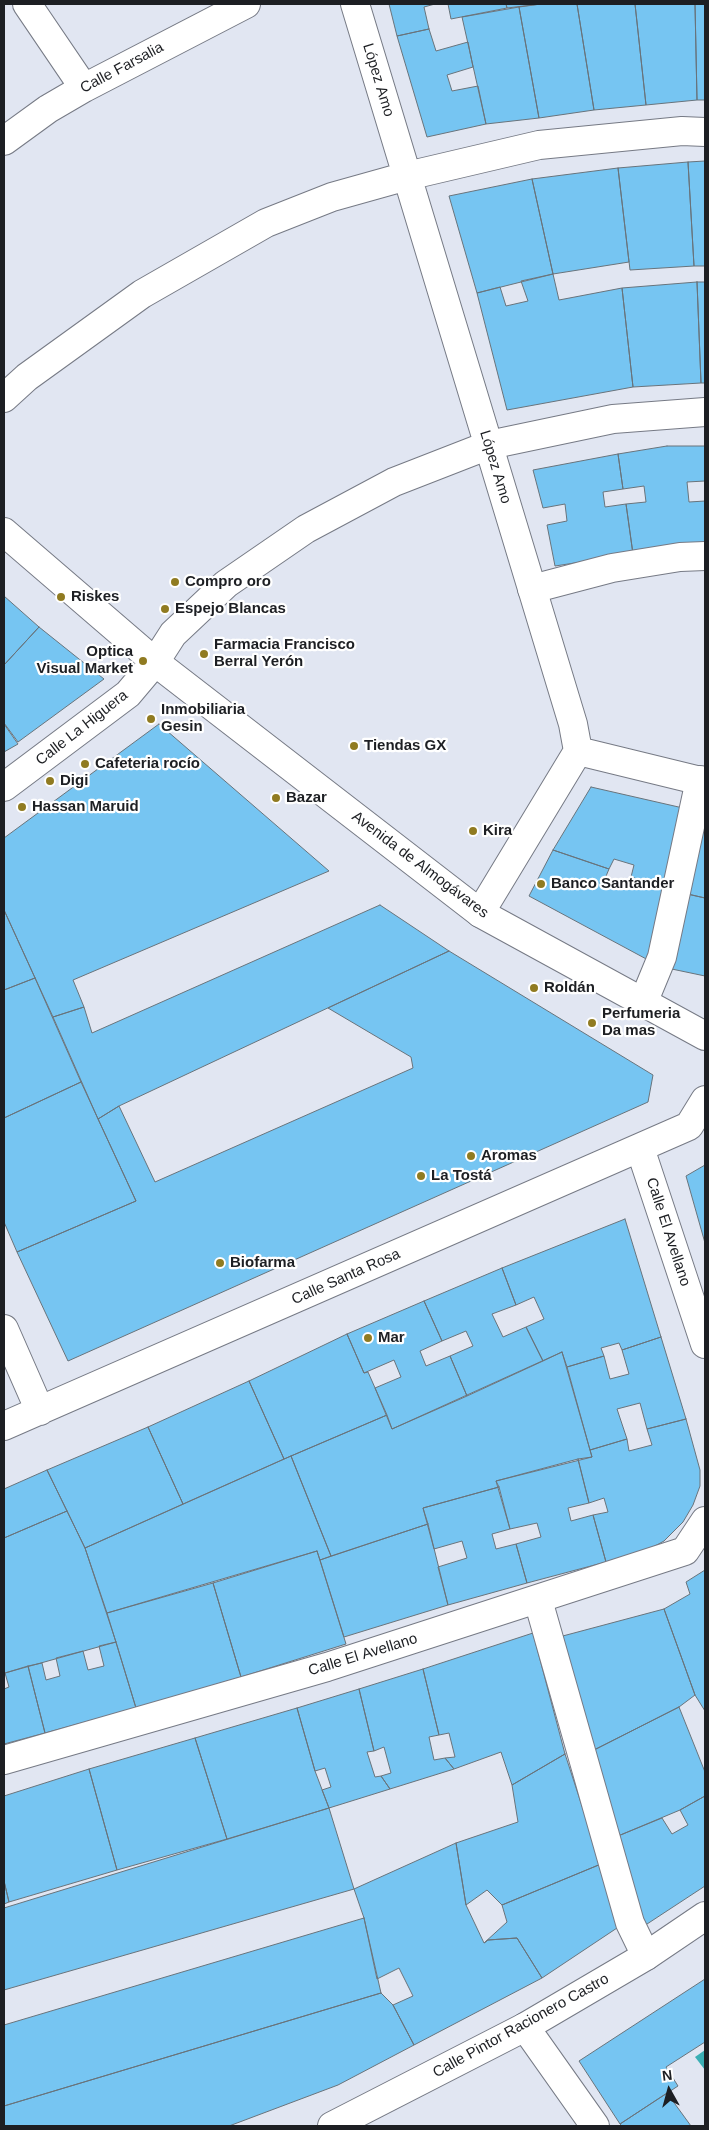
<!DOCTYPE html>
<meta charset="utf-8">
<style>
body{margin:0}
#map{position:relative;width:709px;height:2130px;overflow:hidden;background:#e1e6f2;font-family:Arial,sans-serif}
canvas{display:block}
.frame{position:absolute;inset:0;border:5px solid #1d1f23;pointer-events:none}
.north{position:absolute;left:644px;top:2065px;width:50px;height:50px;-webkit-text-stroke:4px #fff;paint-order:stroke;rotate:353deg;font-size:14px;font-weight:700;line-height:20px;text-align:center;color:#1d1f23}
.north::after{content:'';display:block;margin:auto;width:18px;height:22px;background:#1d1f23;clip-path:polygon(50% 0,100% 100%,50% 72%,0 100%)}
</style>
<div id="map">
<canvas width="709" height="2130"></canvas>
<div class="frame"></div>
<div class="north">N</div>
</div>
<script>
const ctx = document.querySelector('canvas').getContext('2d');
ctx.lineJoin = 'round';
function fillPath(path, color) { ctx.fillStyle = color; ctx.fill(path, 'evenodd'); }
const toPath = rows => new Path2D(rows.map(r => 'M' + r).join(''));
function trace(path, color, width, dash) { ctx.strokeStyle = color; ctx.lineWidth = width; ctx.lineCap = dash ? 'butt' : 'round'; ctx.setLineDash(dash || []); ctx.stroke(path); }
function drawText(font, color, halo, rows, align = 'center') {
  ctx.font = font + ' Arial,sans-serif'; ctx.lineWidth = 4.5; ctx.setLineDash([]); ctx.textBaseline = 'middle'; ctx.strokeStyle = halo; ctx.fillStyle = color; for (const [text, x, y, turn = 0] of rows) {
    ctx.save(); ctx.translate(x, y); ctx.rotate((+turn || 0) * Math.PI / 180); ctx.textAlign = isNaN(turn) ? turn : align; if (halo) ctx.strokeText(text, 0, 0); ctx.fillText(text, 0, 0); ctx.restore();
  }
}
const water = toPath([
 [705,2050,705,2070,695,2057]
]);
const building = toPath([
 [389,4,435,4,424,7,429,29,397,36,389,4],
 [448,4,506,4,507,8,451,19,448,4],
 [506,4,541,4,507,8,506,4],
 [541,4,577,4,594,110,539,118,519,7,541,4],
 [577,4,635,4,646,105,594,110,577,4],
 [635,4,695,4,697,100,646,105,635,4],
 [695,4,705,4,705,100,697,100,695,4],
 [519,7,539,118,486,124,462,17,519,7],
 [429,29,436,51,468,42,473,67,447,75,452,91,478,86,486,124,427,137,397,36,429,29],
 [705,161,705,266,694,266,688,162,705,161],
 [688,162,694,266,630,270,618,168,688,162],
 [618,168,629,262,553,274,532,179,618,168],
 [532,179,553,274,477,293,449,196,532,179],
 [553,274,559,300,622,288,633,387,507,410,477,293,500,287,506,306,528,301,521,281,553,274],
 [697,282,705,282,705,383,701,383,697,282],
 [697,282,701,383,633,387,622,288,697,282],
 [667,446,705,446,705,481,687,482,689,502,705,501,705,543,633,554,626,504,646,502,644,486,623,489,618,454,667,446],
 [618,454,623,489,603,492,605,507,626,504,633,554,555,566,547,525,567,521,565,504,543,508,533,470,618,454],
 [4,596,39,627,4,665,4,596],
 [39,627,104,679,18,742,4,723,4,665,39,627],
 [4,724,18,744,4,752,4,724],
 [159,724,329,871,73,980,84,1007,53,1017,4,910,4,838,159,724],
 [591,787,683,808,665,889,631,877,634,865,614,859,609,869,553,850,591,787],
 [705,808,705,898,683,893,705,808],
 [553,850,609,869,604,881,627,889,631,877,665,889,650,961,529,896,553,850],
 [683,893,705,898,705,976,667,968,683,893],
 [380,905,449,951,119,1106,98,1119,53,1017,84,1007,92,1033,380,905],
 [4,910,35,978,4,990,4,910],
 [449,951,653,1075,648,1102,68,1361,17,1252,136,1201,98,1119,119,1106,155,1182,413,1068,411,1057,328,1008,449,951],
 [35,978,81,1082,4,1118,4,990,35,978],
 [81,1082,136,1201,17,1252,4,1222,4,1118,81,1082],
 [705,1165,705,1243,686,1176,705,1165],
 [625,1219,661,1337,622,1350,619,1343,601,1348,604,1356,567,1367,562,1352,543,1361,526,1327,544,1319,534,1297,516,1305,502,1268,625,1219],
 [502,1268,516,1305,492,1314,503,1337,526,1327,543,1361,467,1396,450,1356,473,1346,466,1331,442,1341,424,1301,502,1268],
 [424,1301,442,1341,420,1351,426,1366,450,1356,467,1396,392,1429,375,1388,401,1377,394,1360,364,1373,347,1334,424,1301],
 [347,1334,364,1373,368,1372,387,1415,284,1459,249,1381,347,1334],
 [661,1337,686,1419,647,1429,640,1403,617,1409,627,1439,590,1450,567,1367,604,1356,610,1379,629,1374,622,1350,661,1337],
 [562,1352,592,1457,496,1481,499,1487,423,1508,428,1524,331,1556,291,1456,387,1415,392,1429,562,1352],
 [249,1381,284,1459,183,1504,148,1427,249,1381],
 [686,1419,700,1470,700,1486,693,1505,683,1522,664,1541,644,1552,606,1562,593,1515,608,1512,604,1498,589,1503,578,1459,592,1457,590,1450,627,1439,629,1451,652,1445,647,1429,686,1419],
 [148,1427,183,1504,85,1548,47,1470,148,1427],
 [291,1456,331,1556,320,1560,317,1551,107,1613,85,1548,291,1456],
 [578,1459,589,1503,568,1508,571,1521,593,1515,606,1562,527,1583,516,1544,541,1537,537,1523,510,1529,496,1481,578,1459],
 [47,1470,67,1511,4,1538,4,1489,47,1470],
 [499,1487,510,1529,492,1534,496,1549,516,1544,527,1583,448,1605,438,1567,467,1558,462,1541,434,1549,423,1508,499,1487],
 [67,1511,85,1548,116,1642,5,1673,4,1675,4,1538,67,1511],
 [428,1524,448,1605,344,1637,320,1560,428,1524],
 [317,1551,346,1644,241,1677,213,1583,317,1551],
 [705,1570,705,1711,695,1695,664,1609,690,1594,686,1582,705,1570],
 [213,1583,241,1677,136,1708,107,1613,213,1583],
 [664,1609,695,1695,679,1707,594,1750,559,1637,664,1609],
 [533,1633,565,1754,512,1785,501,1752,454,1769,445,1758,455,1757,449,1733,439,1735,423,1669,533,1633],
 [116,1642,136,1708,45,1733,28,1666,42,1663,46,1680,60,1676,56,1658,83,1651,88,1670,104,1666,99,1646,116,1642],
 [28,1666,45,1733,4,1744,4,1689,9,1687,5,1673,28,1666],
 [423,1669,439,1735,429,1737,434,1760,445,1758,454,1769,390,1789,381,1776,391,1773,384,1747,374,1751,359,1689,423,1669],
 [359,1689,374,1751,367,1752,375,1777,381,1776,390,1789,329,1808,322,1790,331,1787,325,1768,315,1771,297,1708,359,1689],
 [679,1707,705,1772,705,1796,680,1810,618,1836,594,1750,679,1707],
 [297,1708,315,1771,329,1808,227,1839,195,1738,297,1708],
 [195,1738,227,1839,117,1870,89,1769,195,1738],
 [565,1754,601,1864,502,1905,487,1890,466,1905,456,1843,518,1822,512,1785,565,1754],
 [89,1769,117,1870,9,1902,4,1881,4,1796,89,1769],
 [705,1796,705,1886,644,1926,618,1836,662,1818,672,1834,688,1825,680,1810,705,1796],
 [329,1808,354,1889,4,1990,4,1908,329,1808],
 [456,1843,466,1905,484,1943,488,1940,517,1938,542,1978,414,2045,393,2005,413,1996,399,1968,377,1979,364,1918,354,1889,456,1843],
 [601,1864,617,1928,542,1978,517,1938,488,1940,484,1943,507,1922,502,1905,601,1864],
 [4,1881,9,1902,4,1904,4,1881],
 [364,1918,381,1993,4,2106,4,2025,364,1918],
 [705,1979,705,2042,666,2067,678,2086,620,2124,579,2061,705,1979],
 [381,1993,393,2005,414,2045,338,2085,229,2126,4,2126,4,2106,381,1993],
 [667,2093,691,2126,622,2126,620,2124,667,2093]
]);
const pedestrian = toPath([
 [27,4,84,88],
 [4,141,48,109,84,88,246,4],
 [532,589,612,568,680,557,705,556],
 [643,1003,662,957,700,780],
 [538,1600,630,1923,646,1956]
]);
const minor = toPath([
 [355,4,573,724,578,751,480,913],
 [4,398,27,377,142,294,266,223,332,197,407,176,539,145,682,131,705,132],
 [578,751,705,782],
 [4,787,128,694,155,662,173,634,226,584,306,529,394,482,489,445,613,419,705,412],
 [640,1148,705,1344],
 [4,1329,40,1411],
 [4,1426,689,1126,705,1100],
 [4,1760,327,1667,685,1551,705,1521],
 [525,2027,595,2126]
]);
const tertiary = toPath([
 [332,2126,525,2027,646,1956,705,1916]
]);
const secondary = toPath([
 [4,532,155,662,480,913,705,1036]
]);
const markers = [
 [175,582,5,"#907b21"],
 [61,597,5,"#907b21"],
 [165,609,5,"#907b21"],
 [204,654,5,"#907b21"],
 [143,661,5,"#907b21"],
 [151,719,5,"#907b21"],
 [354,746,5,"#907b21"],
 [85,764,5,"#907b21"],
 [50,781,5,"#907b21"],
 [276,798,5,"#907b21"],
 [22,807,5,"#907b21"],
 [473,831,5,"#907b21"],
 [541,884,5,"#907b21"],
 [534,988,5,"#907b21"],
 [592,1023,5,"#907b21"],
 [471,1156,5,"#907b21"],
 [421,1176,5,"#907b21"],
 [220,1263,5,"#907b21"],
 [368,1338,5,"#907b21"]
];
const streetNames = [
 ["Calle Farsalia",122,68,-28],
 ["López Amo",378,80,73],
 ["López Amo",495,467,73],
 ["Calle La Higuera",82,728,-38],
 ["Avenida de Almogávares",420,865,37],
 ["Calle El Avellano",668,1232,72],
 ["Calle Santa Rosa",346,1277,-24],
 ["Calle El Avellano",363,1655,-17],
 ["Calle Pintor Racionero Castro",521,2026,-29]
];
const poiNames = [
 ["Compro oro",185,582],
 ["Riskes",71,597],
 ["Espejo Blancas",175,609],
 ["Farmacia Francisco",214,645],
 ["Berral Yerón",214,662],
 ["Optica",133,652,"right"],
 ["Visual Market",133,669,"right"],
 ["Inmobiliaria",161,710],
 ["Gesin",161,727],
 ["Tiendas GX",364,746],
 ["Cafeteria rocío",95,764],
 ["Digi",60,781],
 ["Bazar",286,798],
 ["Hassan Maruid",32,807],
 ["Kira",483,831],
 ["Banco Santander",551,884],
 ["Roldán",544,988],
 ["Perfumeria",602,1014],
 ["Da mas",602,1031],
 ["Aromas",481,1156],
 ["La Tostá",431,1176],
 ["Biofarma",230,1263],
 ["Mar",378,1338]
];
fillPath(water, '#3bafb5');
fillPath(building, '#76c5f2');
trace(building, '#68737b', 1);
trace(pedestrian, '#767a85', 30);
trace(minor, '#767a85', 30);
trace(tertiary, '#767a85', 30);
trace(secondary, '#767a85', 30);
trace(pedestrian, '#fff', 28);
trace(minor, '#fff', 28);
trace(tertiary, '#fff', 28);
trace(secondary, '#fff', 28);
for (const [x, y, r, color] of markers) { const dot = new Path2D(); dot.arc(x, y, r, 0, 2 * Math.PI); ctx.fillStyle = color; ctx.fill(dot); trace(dot, '#fff', 2); }
drawText('15px', '#1d1f23', '#fff', streetNames);
drawText('bold 15px', '#1d1f23', '#fff', poiNames, 'left');
</script>
